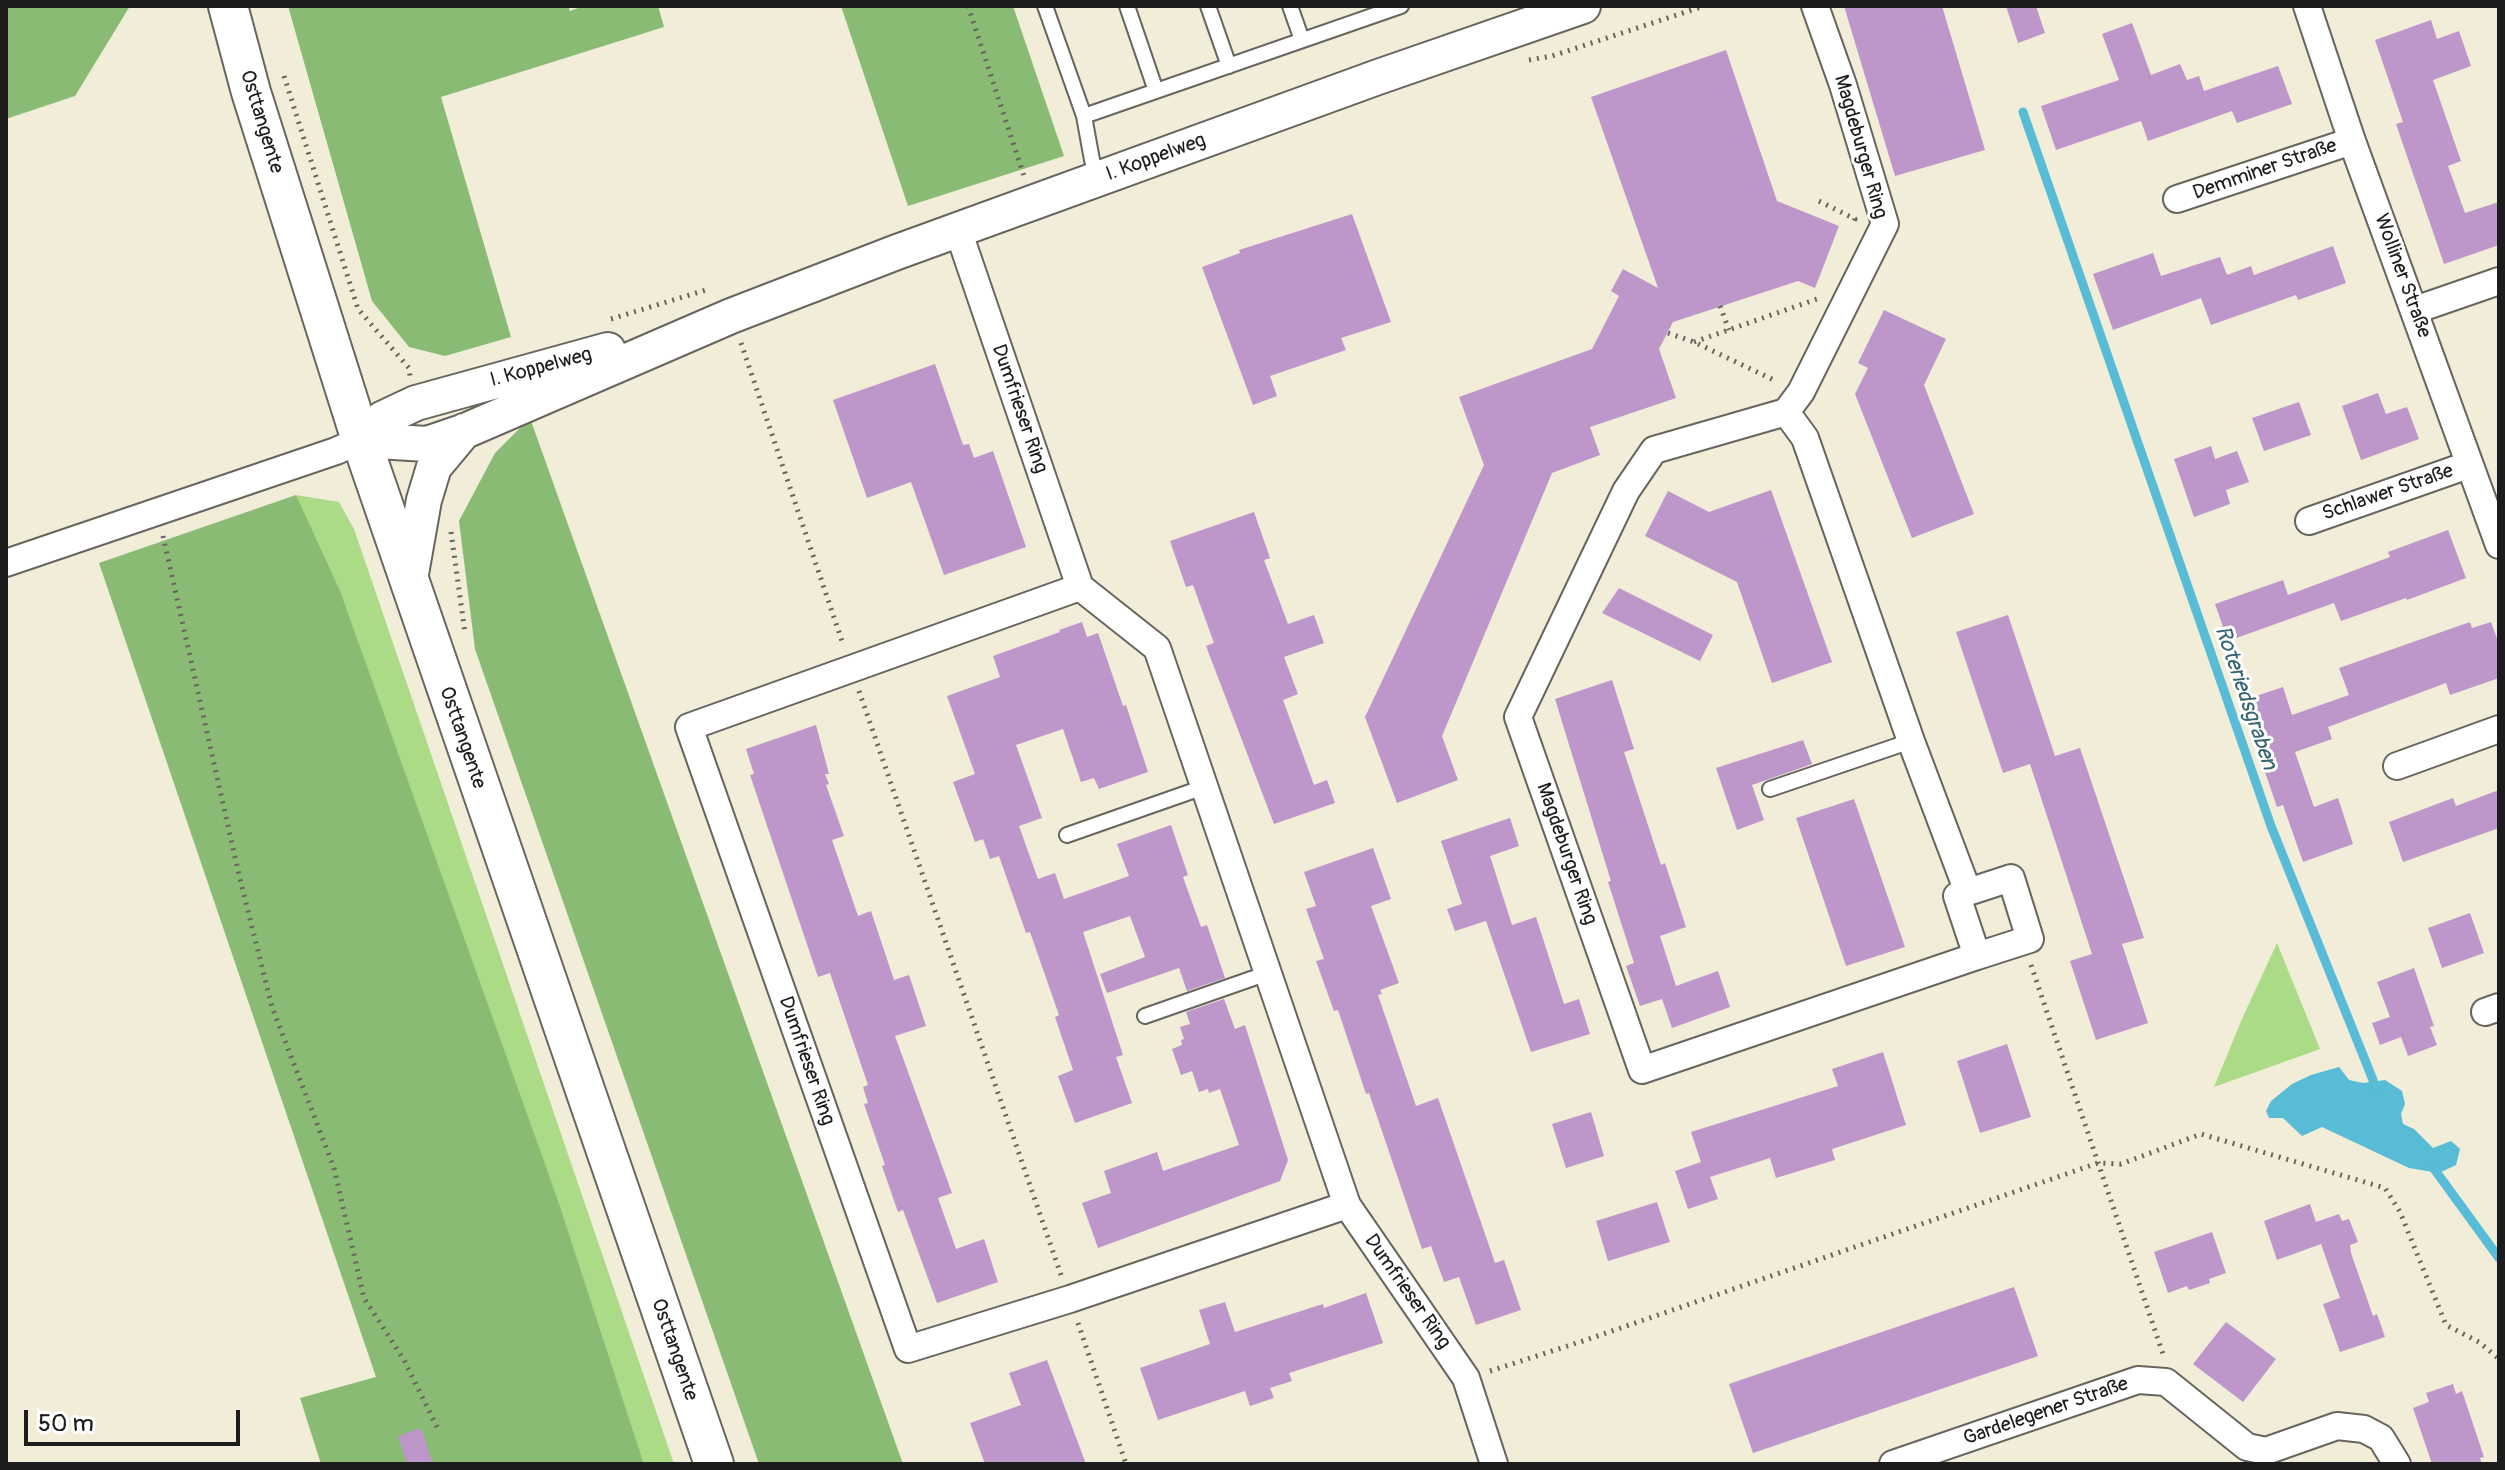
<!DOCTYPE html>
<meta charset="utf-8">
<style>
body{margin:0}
#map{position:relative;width:2505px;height:1470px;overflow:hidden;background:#f1edd8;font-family:Pangolin,sans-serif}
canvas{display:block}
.frame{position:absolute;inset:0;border:8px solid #1c1c1c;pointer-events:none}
.scale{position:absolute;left:24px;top:1410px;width:216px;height:36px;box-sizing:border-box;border:4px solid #1c1c1c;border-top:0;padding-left:10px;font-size:24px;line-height:28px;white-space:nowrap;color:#1c1c1c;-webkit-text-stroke:6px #fff;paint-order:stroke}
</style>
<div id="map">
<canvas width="2505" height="1470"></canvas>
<div class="frame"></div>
<div class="scale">50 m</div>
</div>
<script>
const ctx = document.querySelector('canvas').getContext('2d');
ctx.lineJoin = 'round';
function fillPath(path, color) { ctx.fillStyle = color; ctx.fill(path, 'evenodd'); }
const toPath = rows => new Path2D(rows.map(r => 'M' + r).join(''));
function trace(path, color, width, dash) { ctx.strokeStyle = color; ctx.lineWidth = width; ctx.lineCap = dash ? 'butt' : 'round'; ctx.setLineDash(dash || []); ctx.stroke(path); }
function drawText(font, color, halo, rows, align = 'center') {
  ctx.font = font + ' Pangolin,sans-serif'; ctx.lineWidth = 6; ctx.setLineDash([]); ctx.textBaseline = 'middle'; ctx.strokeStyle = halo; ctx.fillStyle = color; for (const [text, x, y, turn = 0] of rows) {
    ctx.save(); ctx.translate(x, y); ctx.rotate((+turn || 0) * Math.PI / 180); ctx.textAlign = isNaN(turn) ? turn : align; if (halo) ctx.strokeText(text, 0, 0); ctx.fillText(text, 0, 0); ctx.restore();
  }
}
const green = toPath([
 [296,495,339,502,354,529,674,1464,644,1464,560,1206],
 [2277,943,2320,1049,2214,1087,2242,1019]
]);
const forest = toPath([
 [6,6,130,6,75,96,6,119],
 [288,6,568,6,570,11,584,6,658,6,664,27,441,97,511,337,445,356,409,347,372,301],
 [841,6,1013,6,1064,156,908,206],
 [530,418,903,1464,759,1464,475,649,459,521,495,453],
 [296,495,340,591,560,1206,644,1464,321,1464,300,1398,376,1377,99,563]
]);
const water = toPath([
 [2339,1067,2349,1080,2363,1083,2385,1080,2402,1091,2405,1104,2401,1114,2403,1124,2414,1129,2433,1148,2451,1141,2460,1149,2456,1165,2439,1173,2409,1168,2322,1127,2302,1136,2283,1118,2269,1118,2266,1111,2271,1101,2292,1084,2311,1075]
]);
const stream = toPath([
 [2023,112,2271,826,2373,1080,2375,1091],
 [2432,1166,2499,1258]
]);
const building = toPath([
 [1844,6,1942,6,1985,150,1895,176],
 [2006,6,2036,6,2045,33,2018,43],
 [2431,20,2437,39,2459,31,2471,66,2433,80,2461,161,2448,166,2465,213,2499,202,2499,245,2444,264,2396,124,2403,122,2375,40],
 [2132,23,2151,75,2180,64,2187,80,2199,76,2204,91,2278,66,2292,104,2237,123,2232,111,2148,141,2141,121,2056,150,2041,106,2119,80,2102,34],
 [1726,50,1777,201,1839,226,1815,288,1798,281,1673,322,1659,349,1676,398,1590,427,1600,455,1552,473,1442,736,1458,780,1397,803,1365,717,1484,465,1459,397,1592,349,1619,296,1611,291,1623,269,1658,288,1591,97],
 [1352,214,1391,322,1341,338,1346,350,1270,376,1277,396,1253,405,1202,267,1240,253,1239,250],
 [2333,246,2346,283,2298,300,2296,295,2211,325,2201,298,2113,330,2093,274,2153,253,2161,276,2220,257,2227,275,2251,266,2254,275],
 [1884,310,1946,339,1924,385,1974,514,1912,538,1855,394,1868,368,1858,363],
 [935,364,963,445,969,444,974,458,993,451,1026,547,944,575,911,482,867,498,833,400],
 [2378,393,2386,414,2407,407,2419,439,2361,460,2342,406],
 [2299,402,2311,435,2264,451,2252,418],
 [2211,446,2215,459,2237,451,2249,482,2226,490,2230,504,2194,517,2174,459],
 [1771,490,1832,662,1772,683,1737,582,1645,536,1668,491,1709,512],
 [1254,512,1270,558,1264,560,1288,624,1314,615,1324,643,1284,657,1298,694,1283,700,1314,785,1327,780,1335,803,1274,824,1206,646,1214,643,1193,585,1186,587,1170,541],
 [2448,530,2466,578,2407,600,2406,598,2341,621,2334,603,2228,641,2215,604,2283,580,2288,595,2390,557,2388,552],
 [1619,588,1713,635,1700,661,1602,613],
 [2008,615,2055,756,2080,748,2144,938,2122,944,2148,1023,2096,1040,2070,961,2092,954,2030,764,2003,773,1956,632],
 [1082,622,1087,637,1098,633,1123,706,1126,705,1148,772,1099,789,1094,778,1081,782,1063,729,1016,745,1042,818,1019,826,1038,879,1055,873,1064,899,1129,876,1117,844,1171,825,1188,875,1183,877,1201,927,1207,925,1225,978,1187,991,1179,968,1107,993,1100,974,1145,957,1130,916,1083,932,1123,1055,1116,1057,1132,1103,1075,1123,1058,1076,1073,1070,1055,1017,1059,1015,1030,932,1026,933,999,856,990,859,983,839,975,842,953,782,975,774,947,696,1000,677,993,656,1060,632,1059,630],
 [2470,622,2472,628,2491,622,2499,644,2499,678,2450,695,2446,683,2328,727,2332,739,2295,752,2314,807,2338,798,2353,844,2303,862,2283,805,2277,807,2265,772,2271,770,2247,699,2283,687,2292,715,2349,695,2339,668],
 [1612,680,1634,749,1624,752,1661,865,1665,863,1686,927,1660,936,1676,986,1718,971,1730,1007,1672,1028,1662,999,1640,1006,1626,966,1634,963,1608,882,1611,881,1555,699],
 [816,725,829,774,825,774,829,784,826,785,844,836,832,840,858,916,871,911,894,980,909,975,926,1026,895,1036,952,1193,938,1198,956,1249,984,1239,998,1282,937,1303,903,1210,898,1212,882,1166,885,1165,864,1104,868,1103,863,1087,868,1085,830,973,818,977,750,775,754,774,746,749],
 [1803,740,1812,764,1752,785,1764,820,1737,830,1716,768],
 [2499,790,2499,828,2403,862,2389,822,2453,798,2456,806],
 [1854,799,1905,947,1846,966,1796,818],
 [1510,818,1519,846,1490,856,1512,925,1536,917,1564,1004,1579,999,1590,1034,1531,1052,1486,921,1455,931,1447,909,1462,904,1441,841],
 [1373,848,1391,899,1371,906,1399,983,1380,990,1382,994,1378,995,1416,1106,1438,1098,1495,1263,1504,1260,1521,1310,1476,1325,1459,1277,1444,1282,1431,1246,1422,1249,1369,1093,1366,1094,1338,1010,1334,1011,1316,961,1324,959,1306,909,1316,906,1304,872],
 [2470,913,2484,953,2442,968,2428,928],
 [2414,968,2434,1026,2430,1027,2437,1045,2408,1056,2401,1037,2380,1045,2372,1023,2390,1017,2377,982],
 [1224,999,1235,1029,1245,1025,1288,1160,1280,1181,1098,1248,1082,1203,1111,1193,1104,1171,1157,1152,1163,1171,1239,1145,1220,1089,1209,1093,1208,1089,1199,1092,1192,1071,1181,1075,1172,1049,1182,1045,1181,1040,1184,1039,1180,1027,1190,1024,1186,1012],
 [2007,1044,2031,1117,1980,1133,1957,1061],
 [1883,1052,1906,1125,1832,1149,1835,1160,1776,1178,1770,1158,1710,1177,1718,1199,1688,1209,1675,1171,1701,1162,1691,1132,1838,1086,1832,1069],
 [1591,1112,1604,1156,1566,1168,1552,1124],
 [1657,1202,1670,1242,1608,1261,1596,1221],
 [2310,1204,2316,1222,2339,1214,2342,1221,2349,1219,2358,1242,2350,1245,2351,1253,2373,1316,2377,1314,2385,1337,2340,1352,2323,1304,2340,1298,2321,1244,2277,1260,2264,1221],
 [2212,1232,2226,1273,2209,1279,2210,1283,2189,1290,2187,1286,2168,1293,2154,1252],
 [2014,1287,2038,1356,1753,1453,1729,1384],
 [1366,1293,1383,1343,1289,1373,1292,1381,1270,1388,1274,1398,1250,1406,1245,1391,1158,1420,1140,1368,1210,1344,1199,1310,1225,1302,1235,1332,1323,1304,1324,1308],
 [2226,1322,2276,1359,2243,1402,2193,1364],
 [1047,1360,1086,1464,985,1464,970,1423,1021,1405,1009,1373],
 [2453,1384,2456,1394,2462,1391,2484,1457,2480,1458,2482,1464,2432,1464,2413,1408,2429,1402,2426,1393],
 [421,1428,433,1464,407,1464,398,1436]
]);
const path = toPath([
 [968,6,1024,176],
 [1529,60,1552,56,1704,6],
 [284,76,358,309,409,368,410,376],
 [1819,201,1855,219,1854,221],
 [1720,306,1729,330],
 [611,319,709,289],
 [1668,333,1694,342,1776,381],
 [1694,342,1817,299],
 [741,343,843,644],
 [451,532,465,633],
 [163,536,239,875,272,1007,334,1168,364,1298,404,1360,439,1431],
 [859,691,1061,1275],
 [2031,965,2164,1357],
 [1078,1323,1126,1464],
 [1490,1371,1583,1341,2098,1163,2121,1164,2201,1134,2385,1188,2400,1212,2446,1325,2479,1342,2499,1359]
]);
const service = toPath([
 [1045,6,1084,116,1092,160,1098,179],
 [1127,6,1156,91],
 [1208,6,1229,66],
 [1290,6,1302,40],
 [1084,116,1401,6],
 [1770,789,1911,741],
 [1067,835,1204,787],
 [1145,1016,1268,973]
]);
const minor = toPath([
 [1815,6,1843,85,1885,224,1801,392,1786,412,1654,450,1626,491,1518,717,1642,1070,1977,956],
 [2307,6,2352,141,2499,545],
 [2177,199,2352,141],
 [958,230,1080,587,1157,648,1347,1205,1466,1378,1494,1464],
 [2415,310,2499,281],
 [1786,412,1805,438,1911,741,1968,892,1957,896,1977,956,2030,939,2011,878,1968,892],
 [2309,521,2468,465],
 [6,563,336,451,361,440],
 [1080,587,689,727,908,1349,1070,1299,1347,1205],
 [2397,766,2499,729],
 [2485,1012,2499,1007],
 [1893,1464,2138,1380,2166,1382,2247,1447,2266,1451,2337,1426,2364,1429,2381,1438,2397,1464]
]);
const tertiary = toPath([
 [361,440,427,444,465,431,731,316,897,252,1378,77,1583,6],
 [361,440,382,419,416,403,608,350],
 [409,585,424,500,434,467,464,431]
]);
const secondary = toPath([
 [228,6,251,92,361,440,714,1464]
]);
const streetNames = [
 ["Osttangente",261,122,73],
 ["Magdeburger Ring",1860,147,74],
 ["I. Koppelweg",1156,158,-20],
 ["Demminer Straße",2265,170,-19],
 ["Wolliner Straße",2402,276,70],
 ["I. Koppelweg",541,368,-15],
 ["Dumfrieser Ring",1019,409,71],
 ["Schlawer Straße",2388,493,-19],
 ["Osttangente",462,738,71],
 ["Magdeburger Ring",1566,854,71],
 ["Dumfrieser Ring",806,1061,71],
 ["Dumfrieser Ring",1407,1292,55],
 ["Osttangente",674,1350,71],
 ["Gardelegener Straße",2046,1412,-19]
];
const waterNames = [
 ["Roteriedsgraben",2245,698,71]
];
fillPath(green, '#acdb88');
fillPath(forest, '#89bb74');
fillPath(water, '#58bcd7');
trace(stream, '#58bcd7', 9);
fillPath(building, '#bd96ca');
trace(service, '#67655e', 18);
trace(minor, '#67655e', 30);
trace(tertiary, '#67655e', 38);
trace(secondary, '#67655e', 42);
trace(path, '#67655e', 5, [2, 6]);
trace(service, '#fff', 14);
trace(minor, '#fff', 26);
trace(tertiary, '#fff', 34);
trace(secondary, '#fff', 38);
drawText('20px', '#1c1c1c', '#fff', streetNames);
drawText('italic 22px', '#376470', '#fff', waterNames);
</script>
